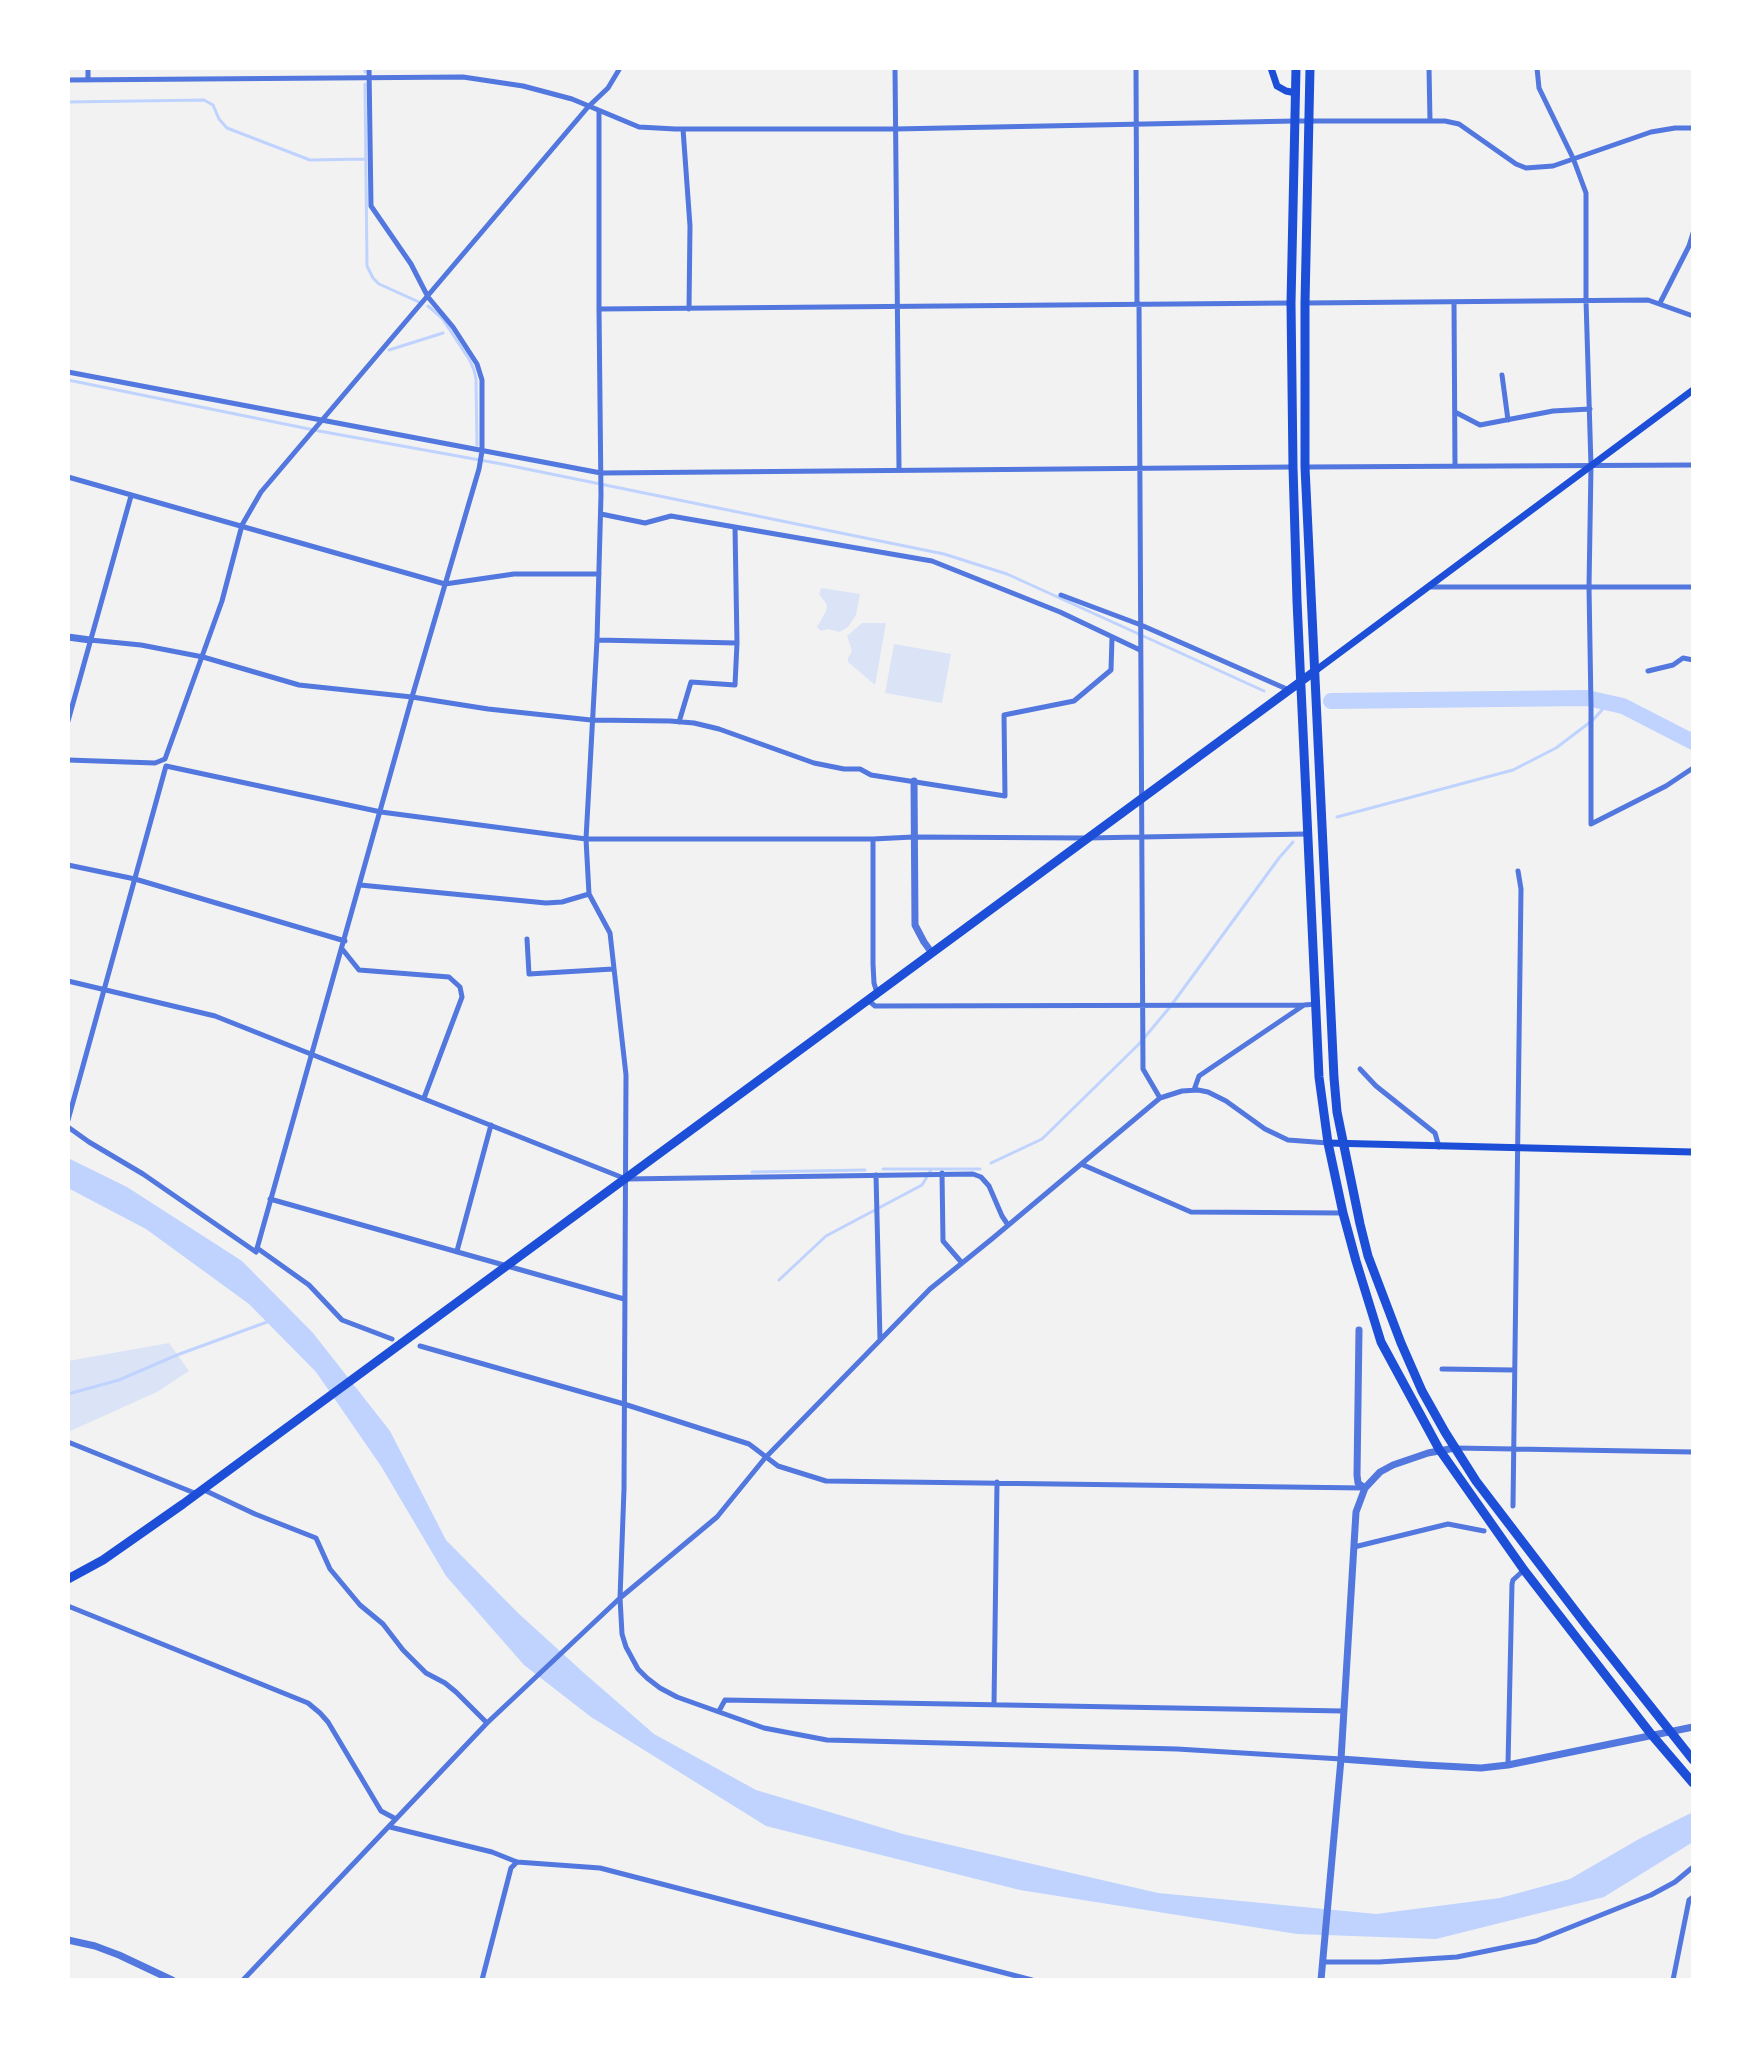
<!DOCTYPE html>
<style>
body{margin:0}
#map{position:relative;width:1761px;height:2048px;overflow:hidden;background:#f2f2f2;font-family:"Nunito Sans",sans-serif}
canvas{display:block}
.frame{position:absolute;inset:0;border:70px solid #fff;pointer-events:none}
</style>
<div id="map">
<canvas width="1761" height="2048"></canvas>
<div class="frame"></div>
</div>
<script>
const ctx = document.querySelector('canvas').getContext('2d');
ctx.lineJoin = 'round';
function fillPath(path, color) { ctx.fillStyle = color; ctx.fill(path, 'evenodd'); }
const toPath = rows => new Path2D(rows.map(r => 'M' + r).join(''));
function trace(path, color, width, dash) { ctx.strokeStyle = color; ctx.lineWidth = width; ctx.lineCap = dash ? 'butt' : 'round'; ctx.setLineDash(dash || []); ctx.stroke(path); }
const green = toPath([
 [821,588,860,594,856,615,848,627,840,632,827,629,821,631,817,627,826,611,827,605,819,594],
 [862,623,886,623,875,685,848,662,848,658,852,651,847,636],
 [894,644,951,654,942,703,885,693],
 [169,1343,189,1371,157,1392,68,1432,68,1361]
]);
const water = toPath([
 [68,1158,127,1187,242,1261,313,1333,390,1431,446,1540,518,1613,584,1673,654,1734,756,1790,903,1834,1158,1893,1376,1914,1500,1898,1570,1879,1639,1839,1693,1812,1693,1842,1604,1897,1436,1939,1297,1934,1020,1890,766,1826,591,1717,524,1665,446,1576,381,1466,316,1372,249,1304,146,1229,68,1188]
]);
const stream = toPath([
 [365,68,365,72],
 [365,84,367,266,373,278,379,284,419,302],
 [68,102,204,100,213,105,219,119,227,128,310,160,366,159],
 [428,306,442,318,469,359,474,370,476,379,477,445],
 [389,350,443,333],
 [68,380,319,431,502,464,944,554,1007,574,1264,691],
 [1337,817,1513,770,1556,748,1593,720,1609,702],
 [991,1163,1042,1139,1139,1044,1170,1007,1279,858,1293,842],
 [883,1169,980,1169],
 [752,1172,865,1170],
 [779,1280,826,1236,922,1185,931,1170],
 [68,1394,119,1380,177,1355,267,1322]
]);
const river = toPath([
 [1331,701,1587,698,1623,706,1693,742]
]);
const minor = toPath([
 [88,68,88,80],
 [895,68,899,470],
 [1136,68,1137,304],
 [1429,68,1430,121],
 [1537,68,1539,88,1573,158,1586,193,1586,300,1591,466,1589,587,1591,706,1591,824,1666,786,1693,768],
 [68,80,463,77,523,86,572,99,639,127,675,129,895,129,1295,121,1445,121,1459,124,1516,164,1526,168,1553,166,1651,132,1675,128,1693,128],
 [599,112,599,309,601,495,597,640,586,839,589,894,610,933,626,1075,624,1489,620,1598,622,1634,626,1647,638,1669,647,1678,660,1688,677,1697,764,1728,827,1740,1177,1749,1341,1759],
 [683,129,690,226,689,309],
 [1454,302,1455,466],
 [1306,303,1648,300,1693,316],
 [1660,303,1689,246,1693,233],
 [1139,304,1143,1069,1160,1098],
 [599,309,1290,303],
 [68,372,601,473,1293,467],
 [1502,375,1508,420],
 [1455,412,1480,425,1553,411,1590,409],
 [1306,467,1693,465],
 [68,477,445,584,514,574,599,574],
 [601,514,645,523,671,516,932,561,1060,612,1140,650],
 [1431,587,1693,587],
 [1061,595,1141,625,1289,690],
 [90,640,141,645,203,657,299,685,412,697,488,709,591,720,670,721,694,723,719,729,814,763,844,769,860,769,871,775,1005,796,1004,715,1074,701,1111,670,1112,638],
 [597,640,737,643],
 [1648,671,1673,665,1683,658,1693,660],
 [68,721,131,496],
 [679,722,691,682,735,685,737,643,735,527],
 [68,760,155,763,165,759,222,601,242,525,261,492,588,107,608,88,620,68],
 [873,839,873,964,874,983,877,993],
 [68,865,135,879,345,941],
 [360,885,546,903,562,902,589,894],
 [527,939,529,974,613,969],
 [343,950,359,970,449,977,460,987,462,997,424,1098],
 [68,981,215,1016,626,1179,973,1174,981,1177,989,1186,1002,1216,1008,1225],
 [869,1001,875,1006,1304,1005],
 [1360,1069,1376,1086,1435,1133,1439,1147],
 [1194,1090,1199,1076,1304,1005,1317,1004],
 [68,1120,166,766,381,812,586,839,873,839,913,837,1087,838,1307,834],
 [68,1127,89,1142,143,1174,256,1252,412,697,479,469,482,451,482,380,477,364,453,327,428,297,411,264,371,206,369,68],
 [1081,1164,1191,1212,1342,1213],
 [942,1173,943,1241,962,1263],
 [876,1175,880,1340],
 [270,1199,624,1299],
 [257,1248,309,1285,342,1320,392,1339],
 [457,1251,491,1125],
 [420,1346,624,1404,749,1444,778,1466,826,1481,1364,1488],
 [1442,1369,1514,1370],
 [68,1442,197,1494],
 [1455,1448,1693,1452],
 [204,1490,255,1514,316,1538,330,1569,360,1605,383,1624,403,1650,426,1673,445,1683,456,1692,487,1723],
 [1513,1506,1521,889,1518,871],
 [1354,1547,1448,1524,1484,1531],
 [68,1606,308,1703,320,1713,328,1722,381,1811,396,1819],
 [994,1705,997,1482],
 [719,1711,725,1700,1343,1711],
 [1508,1764,1512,1584,1513,1580,1524,1570],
 [390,1827,492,1852,517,1862,600,1868,1032,1980],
 [1323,1962,1379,1962,1457,1957,1536,1941,1651,1895,1675,1882,1693,1867],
 [243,1980,487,1723,620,1598,717,1517,765,1458,930,1289,993,1238,1160,1098,1182,1091,1198,1090,1208,1092,1226,1101,1265,1129,1288,1140,1328,1143],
 [482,1980,511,1868,517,1862],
 [1673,1980,1689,1900,1693,1897]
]);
const tertiary = toPath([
 [68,637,90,640],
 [914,781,915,925,924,942,932,953],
 [1359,1330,1357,1475,1358,1483,1365,1488],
 [1341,1759,1424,1765,1481,1768,1508,1765,1693,1727],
 [68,1940,95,1946,119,1955,172,1980],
 [1321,1980,1341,1759,1356,1512,1365,1488,1380,1472,1393,1465,1428,1453,1455,1448]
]);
const secondary = toPath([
 [1271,68,1277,86,1286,91,1296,93],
 [1315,671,1693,390],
 [1328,1143,1693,1152]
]);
const trunk = toPath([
 [1296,68,1291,303,1293,467,1297,601,1319,1077,1328,1143,1343,1213,1356,1261,1381,1342,1439,1449,1524,1570,1651,1734,1693,1783],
 [1310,68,1305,303,1305,467,1334,1078,1337,1112,1360,1224,1368,1256,1401,1343,1422,1391,1445,1432,1476,1481,1586,1625,1693,1760],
 [68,1579,103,1560,183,1504,1315,671]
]);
fillPath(green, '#dbe4f7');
fillPath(water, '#bfd3fe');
trace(stream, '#bfd3fe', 3);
trace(river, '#bfd3fe', 16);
trace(minor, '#5277de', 5);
trace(tertiary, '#5277de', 7);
trace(secondary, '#1d4ed8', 7);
trace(trunk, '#1d4ed8', 9);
</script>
